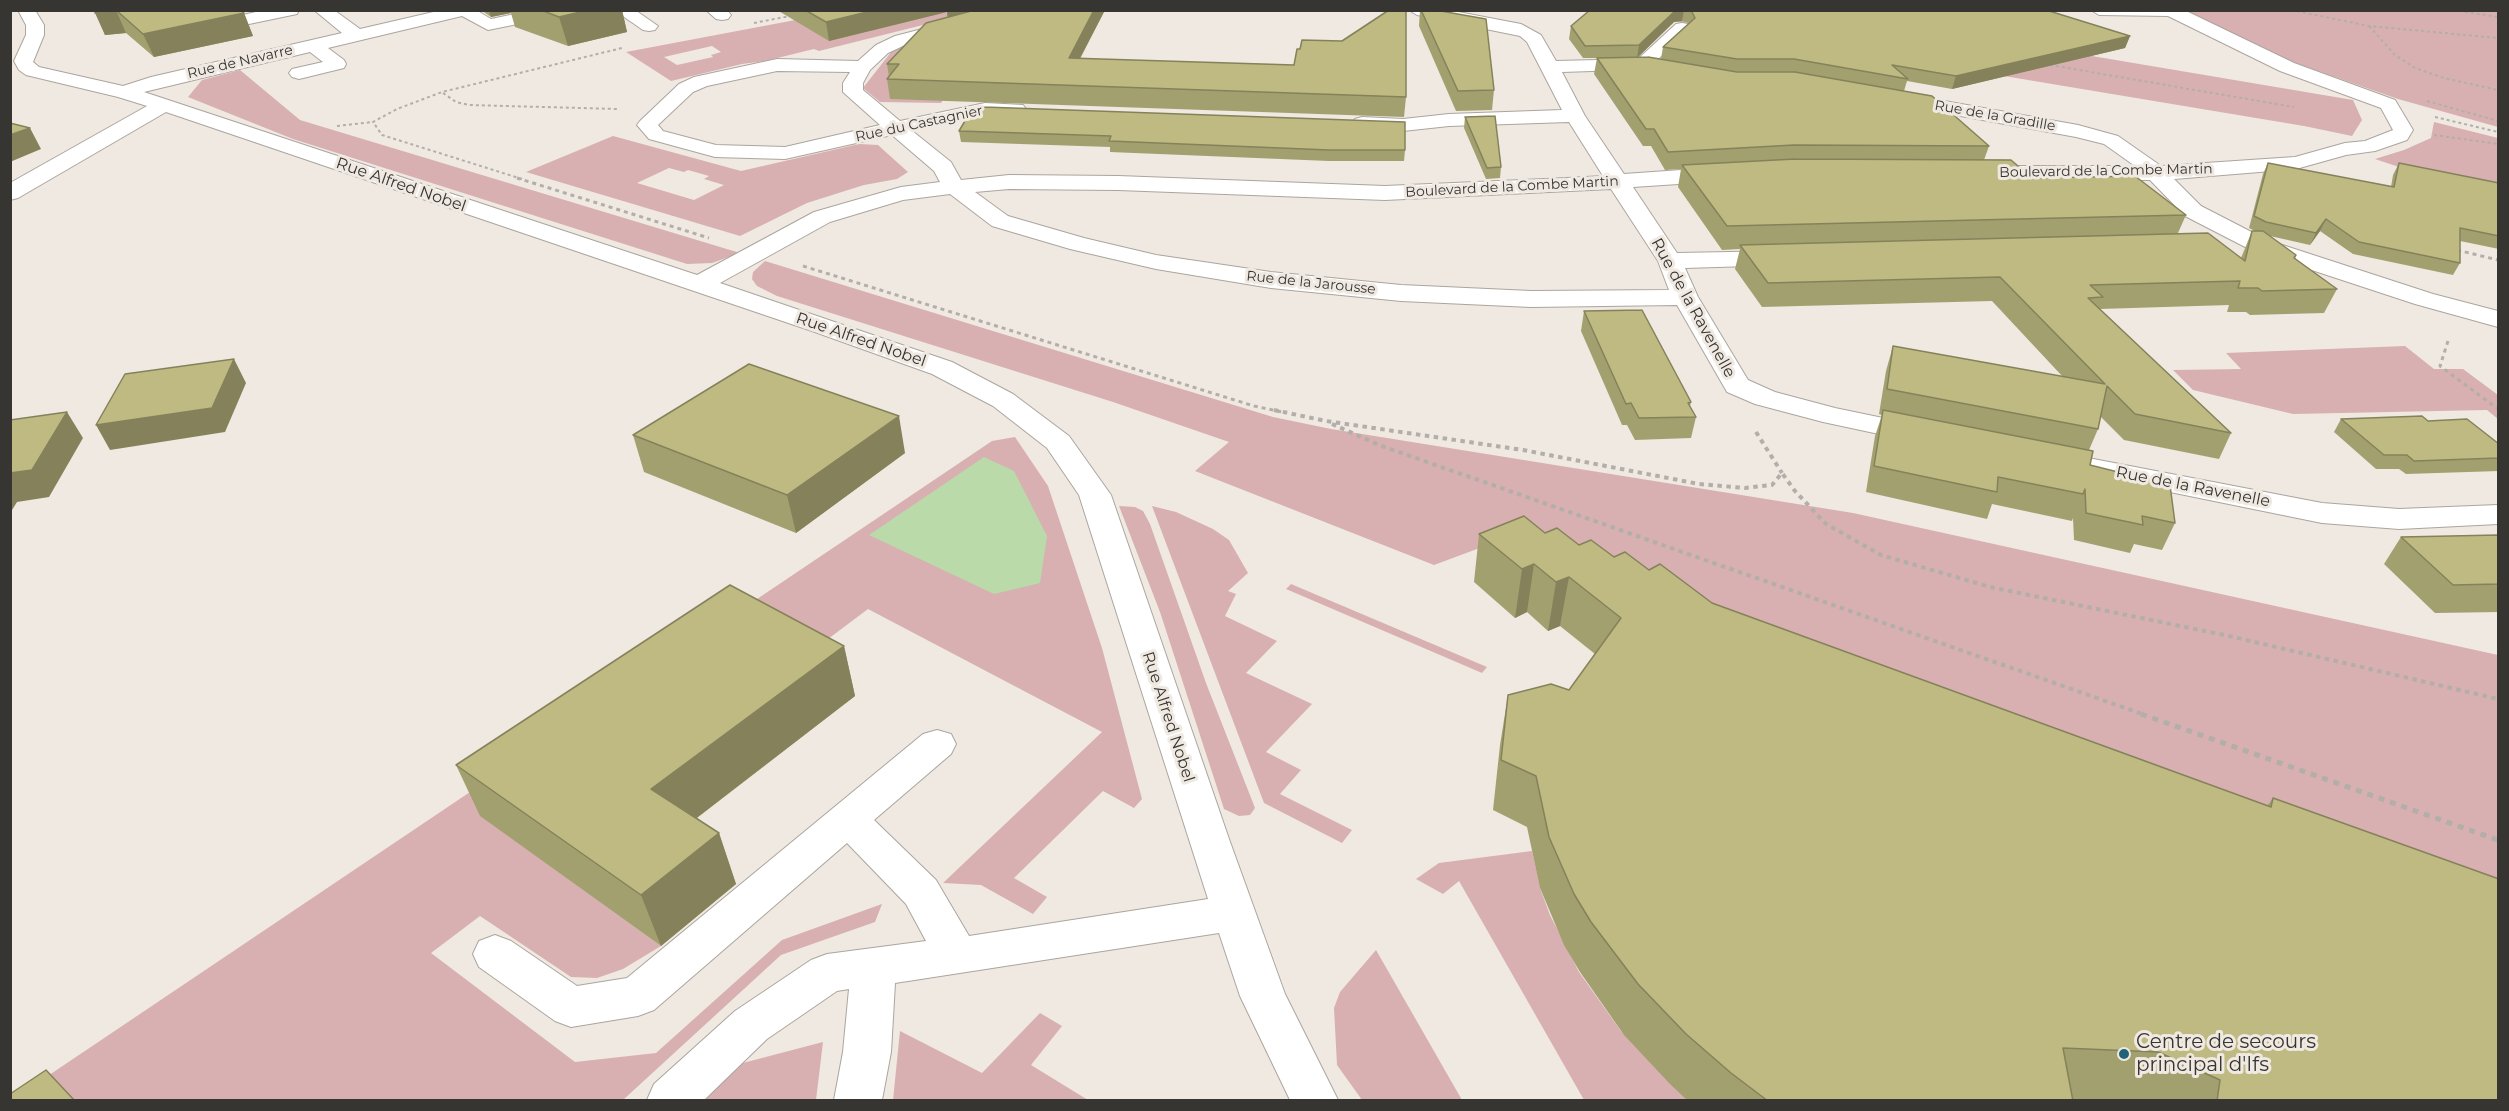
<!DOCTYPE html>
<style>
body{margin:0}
#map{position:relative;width:2509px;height:1111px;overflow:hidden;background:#efe9e2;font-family:Montserrat,sans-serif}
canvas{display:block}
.frame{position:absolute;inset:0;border:12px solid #373532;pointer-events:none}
</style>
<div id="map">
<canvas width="2509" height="1111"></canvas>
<div class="frame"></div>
</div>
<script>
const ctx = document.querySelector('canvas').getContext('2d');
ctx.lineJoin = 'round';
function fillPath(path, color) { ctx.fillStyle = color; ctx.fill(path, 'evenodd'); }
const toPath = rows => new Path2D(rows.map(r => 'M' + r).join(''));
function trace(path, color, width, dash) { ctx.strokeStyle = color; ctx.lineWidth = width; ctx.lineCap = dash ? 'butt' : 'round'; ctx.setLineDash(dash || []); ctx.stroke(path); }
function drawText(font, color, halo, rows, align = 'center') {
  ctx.font = font + ' Montserrat,sans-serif'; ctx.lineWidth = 6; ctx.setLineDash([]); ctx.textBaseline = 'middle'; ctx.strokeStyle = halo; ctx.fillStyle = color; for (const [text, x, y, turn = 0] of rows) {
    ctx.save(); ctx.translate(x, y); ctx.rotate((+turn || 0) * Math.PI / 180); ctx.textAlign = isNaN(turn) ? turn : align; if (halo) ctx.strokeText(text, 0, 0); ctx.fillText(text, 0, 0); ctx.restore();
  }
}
const green = toPath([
 [979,11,819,51,814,49,765,61,742,64,671,81,626,52,806,18],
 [712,46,721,52,711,55,713,57,677,65,664,57],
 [1614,11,1825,11,2353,100,2362,120,2352,136,2304,126],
 [2182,11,2498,11,2498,127,2398,99,2295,63],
 [905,44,943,100,941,103,880,102,863,88,895,47],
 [240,70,300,120,740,253,712,263,687,264,293,139,188,97,202,80],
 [2434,122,2498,138,2498,189,2414,172,2375,159,2404,150,2431,138],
 [613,136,741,171,859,144,878,145,908,172,897,179,864,185,807,203,740,236,526,172],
 [669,168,684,172,688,170,709,176,704,179,724,185,694,200,637,183],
 [765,261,1273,417,1331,429,1853,513,2498,655,2498,894,1520,533,1434,565,1195,471,1229,442,1113,402,777,296,757,286,752,279,753,272],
 [2405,346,2434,369,2463,369,2498,395,2498,419,2487,410,2293,414,2193,390,2173,370,2241,369,2226,353],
 [1015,437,1048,486,1102,648,1142,799,1134,808,1103,791,1014,878,1047,897,1033,914,981,885,943,883,1102,732,868,609,796,663,481,816,661,946,623,969,597,978,571,977,480,916,431,953,575,1062,656,1053,782,940,882,904,875,922,781,955,623,1100,12,1100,992,441],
 [1119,506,1135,507,1143,511,1150,524,1206,683,1255,808,1250,815,1239,816,1224,809,1160,612],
 [1152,506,1176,512,1213,529,1229,540,1248,573,1228,591,1236,594,1225,616,1277,641,1246,673,1312,704,1266,752,1301,770,1280,794,1352,830,1342,843,1264,803],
 [1291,584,1487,667,1482,673,1286,589],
 [1532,851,1541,891,1550,915,1579,972,1621,1031,1688,1100,1584,1100,1459,881,1443,894,1416,879,1439,863],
 [1376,950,1462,1100,1362,1100,1337,1065,1334,1008,1340,992],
 [1040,1013,1062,1026,1031,1065,1088,1100,893,1100,900,1031,982,1073],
 [823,1042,816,1100,700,1100,739,1064]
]);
const water = toPath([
 [984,457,1014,471,1047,536,1040,583,994,594,869,535]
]);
const pathFar3 = toPath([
 [2291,10,2369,26,2498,38],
 [2453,10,2498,17],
 [754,23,790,16],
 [2369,26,2395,55,2415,68,2444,78,2498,90],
 [2050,65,2294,107],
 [443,93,456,102,469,105,618,109],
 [2427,101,2498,121],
 [2435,117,2498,132],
 [337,126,373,122],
 [2434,135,2498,144],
 [522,179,382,135,373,122,397,109,442,92,622,48]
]);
const pathFar2 = toPath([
 [517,178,709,238],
 [2457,250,2498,260],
 [803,266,1254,406,1282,412],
 [2448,341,2440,366,2498,409]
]);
const pathFar1 = toPath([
 [1274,410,1326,421,1523,450,1699,484,1745,488,1772,485,1782,473,1795,491,1826,524,1881,555,1990,587,2229,636,2498,699],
 [1332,424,1379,445,2145,715],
 [1756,432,1782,473]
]);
const path = toPath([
 [2141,714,2498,840]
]);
const minor = toPath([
 [18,10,35,10,44,25,44,35,33,62,39,67,123,86,151,77,342,33,314,10,334,10,360,29,442,10,476,10,491,19,534,10,570,10,562,15,488,30,462,16,328,48,344,60,346,64,344,68,299,79,292,77,289,73,292,69,323,62,310,52,144,92,697,275,814,212,901,187,940,182,934,171,892,135,785,159,715,157,649,139,637,125,640,121,679,84,694,77,777,59,858,61,876,45,895,36,996,10,1027,10,1025,14,907,44,888,53,870,70,863,83,863,90,900,121,985,103,1023,105,1026,109,1023,113,1016,115,985,115,964,118,911,130,951,162,961,180,1009,175,1118,176,1385,186,1567,178,1603,176,1569,122,1449,126,1403,131,1355,127,1352,123,1355,119,1362,117,1403,119,1449,114,1562,110,1527,42,1520,36,1417,15,1409,10,1448,10,1521,24,1541,35,1556,61,1638,59,1676,24,1682,23,1688,24,1691,28,1657,60,1653,69,1562,72,1585,116,1624,174,1724,167,1732,169,1735,174,1732,179,1724,181,1633,187,1677,253,1783,251,1792,253,1795,258,1792,263,1783,265,1685,268,1698,297,1748,380,1775,392,1835,408,1931,428,1936,434,1931,440,1921,443,1823,422,1755,404,1727,392,1677,305,1531,307,1401,301,1271,288,1156,269,1070,249,992,226,950,194,903,200,830,222,720,283,952,362,1013,394,1069,436,1111,495,1229,839,1285,994,1338,1100,1290,1100,1240,996,1219,933,895,983,891,1052,882,1100,834,1100,843,1052,849,989,837,991,767,1039,704,1100,647,1100,654,1084,735,1011,811,960,827,954,926,941,906,904,847,843,654,1010,638,1016,571,1027,555,1021,479,967,473,954,479,941,495,935,511,941,577,986,627,978,923,734,937,730,951,734,956,744,951,754,874,820,936,880,969,936,1208,899,1079,495,1047,448,993,406,932,374,812,331,166,112,18,198,10,200,10,183,147,106,118,97,26,75,19,70,14,61,26,35,26,25,18,10],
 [777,71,850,72,843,83,843,92,880,125,785,147,716,145,663,131,658,125,693,92,707,86,777,71],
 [1009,189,1118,190,1385,200,1611,189,1658,261,1669,290,1531,291,1401,285,1271,272,1156,255,1084,238,1008,216,975,192,1009,189],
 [264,10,299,10,297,14,249,24,243,23,240,19,243,15,264,10],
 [614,10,635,10,658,26,655,30,649,31,643,30,614,10],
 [706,10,727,10,731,15,728,19,722,20,716,19,706,10],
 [2091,10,2184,10,2294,63,2395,100,2413,130,2407,140,2375,151,2346,155,2296,169,2174,179,2201,206,2267,240,2433,294,2498,311,2498,327,2415,304,2251,250,2185,216,2150,180,1982,180,1974,178,1971,173,1974,168,1982,166,2135,166,2104,144,2076,137,1900,105,1893,103,1890,99,1893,95,1900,93,2078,125,2118,136,2161,166,2295,157,2345,143,2365,141,2393,130,2381,108,2280,71,2168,16,2099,15,2091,10],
 [2083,457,2322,503,2399,509,2498,505,2498,524,2399,529,2322,523,2072,472,2068,466,2072,460,2083,457]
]);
const wall = toPath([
 [95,10,244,13,253,36,154,57,126,33,105,35],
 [481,10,622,10,627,32,568,46,515,27,511,13,491,17],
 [777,10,1105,10,1080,59,1406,97,1404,117,890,99,887,79,889,77,887,64,948,17,947,12,829,41],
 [1420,10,1435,10,1494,90,1492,110,1456,111,1419,26],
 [1590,10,2046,10,2130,36,2125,48,1952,89,1907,81,1904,91,1989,146,1984,160,2032,178,2186,215,2178,233,2241,258,2252,231,2255,231,2249,228,2263,174,2268,163,2391,187,2393,175,2399,163,2499,183,2499,249,2460,241,2460,263,2453,275,2353,254,2320,231,2310,245,2270,236,2296,255,2295,258,2337,289,2324,313,2250,315,2246,312,2227,312,2229,305,2100,309,2231,433,2219,459,2124,440,2100,416,2098,429,2089,450,2090,465,2175,523,2162,550,2134,544,2130,553,2074,540,2073,518,2072,521,1992,504,1987,519,1866,492,1875,436,1882,415,1879,414,1886,371,1893,346,2063,377,1992,301,1762,307,1735,269,1740,249,1722,250,1678,187,1681,169,1665,170,1651,146,1643,146,1594,74,1597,58,1583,58,1569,39,1571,26],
 [1682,21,1689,23,1663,47,1661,59,1637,58,1674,22],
 [972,109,1405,150,1404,161,1329,161,1110,152,1110,147,961,142,959,131],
 [1465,117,1501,167,1500,178,1486,179,1464,128],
 [1584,311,1691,402,1690,406,1696,417,1691,438,1635,440,1627,425,1622,425,1581,331],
 [2341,419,2428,421,2499,444,2499,471,2406,474,2399,469,2376,469,2334,432],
 [633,435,905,453,796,533,644,472],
 [1545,533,1649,570,1712,603,2267,806,2273,798,2499,1101,1688,1101,1670,1084,1624,1035,1580,972,1564,945,1540,888,1527,827,1493,810,1500,745,1508,695,1569,690,1595,654,1560,626,1548,631,1527,612,1515,618,1474,582,1479,534],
 [2499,535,2499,612,2435,613,2384,564,2401,537],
 [844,646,855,696,697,818,719,833,736,884,661,946,480,816,456,765]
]);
const shadedWall = toPath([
 [116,10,126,33,105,35,95,13],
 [489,10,510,10,511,13,491,17],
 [589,10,622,10,627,32,568,46,559,17],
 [875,10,985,10,948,20,947,12,829,41,826,22],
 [1094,10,1105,10,1070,77,1069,58],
 [1676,10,1684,10,1682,21,1674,22,1637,58,1639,45],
 [244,13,253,36,154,57,143,34],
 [2130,36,2125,48,1952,89,1956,76],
 [30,128,41,149,10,162,10,135],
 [2326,219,2320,231,2310,245,2316,233],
 [234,359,246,383,225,432,110,450,96,425],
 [67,412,83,438,49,497,17,502,12,510,10,511,10,473],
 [899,416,905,453,796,533,787,495],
 [1534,564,1527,612,1515,618,1522,569],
 [1569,577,1560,626,1548,631,1556,582],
 [844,646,855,696,669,839,651,789],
 [719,833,736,884,661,946,641,895]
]);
const building = toPath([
 [95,10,115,10,95,13,95,10],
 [116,10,240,10,244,13,143,34,116,10],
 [541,10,589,10,559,17,541,10],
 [805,10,875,10,826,22,805,10],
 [975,10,1094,10,1069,58,1294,65,1297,49,1300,49,1302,40,1342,41,1389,10,1406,10,1406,97,887,79,899,64,887,64,926,23,975,10],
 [1421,10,1435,10,1486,19,1494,90,1458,91,1421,10],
 [1590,10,1676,10,1639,45,1585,46,1571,26,1590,10],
 [1691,10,2046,10,2130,36,1956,76,1892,65,1908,79,1794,59,1737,59,1663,47,1695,18,1691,10],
 [1648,57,1737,72,1795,72,1932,96,1989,146,1794,145,1668,152,1654,129,1646,129,1597,58,1648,57],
 [984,107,1405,122,1405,150,1329,150,1109,141,1111,136,959,131,972,109,984,107],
 [1495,116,1501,167,1487,168,1465,117,1495,116],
 [10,123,30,128,10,135,10,123],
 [1795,159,2011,160,2032,178,2135,176,2186,215,1727,226,1682,165,1795,159],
 [2268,163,2394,187,2399,163,2499,183,2499,236,2460,228,2460,263,2359,242,2326,219,2316,233,2266,222,2254,216,2268,163],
 [2252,231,2263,231,2296,255,2294,258,2337,289,2262,291,2258,288,2238,288,2240,281,2090,285,2103,297,2088,298,2231,433,2135,414,2107,386,2098,429,1887,389,1893,346,2105,384,2000,277,1768,283,1740,245,2208,233,2245,261,2252,231],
 [1642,310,1691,402,1688,403,1696,417,1639,418,1631,403,1626,404,1584,311,1642,310],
 [234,359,212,408,96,425,125,374,234,359],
 [749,364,899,416,787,495,633,435,749,364],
 [1883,410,2093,451,2090,465,2170,485,2175,523,2142,516,2143,525,2086,513,2085,489,2083,494,1998,477,1997,492,1874,466,1883,410],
 [67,412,32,470,10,473,10,420,67,412],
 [2422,416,2428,421,2467,419,2499,444,2499,458,2414,461,2407,455,2384,455,2341,419,2422,416],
 [1524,516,1545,533,1557,528,1579,545,1591,540,1614,557,1625,552,1649,570,1660,564,1712,603,2271,807,2273,798,2499,879,2499,1101,2217,1101,2220,1080,2158,1052,2063,1048,2073,1101,1768,1101,1731,1073,1686,1034,1638,984,1591,922,1574,894,1549,837,1536,776,1501,760,1508,695,1551,684,1569,690,1621,618,1569,577,1556,582,1534,564,1522,569,1479,534,1524,516],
 [2499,535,2499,584,2453,585,2401,537,2499,535],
 [730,585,844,646,651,789,719,833,641,895,456,765,730,585],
 [46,1070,75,1101,10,1101,10,1094,46,1070]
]);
const markers = [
 [2124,1054,6,"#226277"]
];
const farStreetnames = [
 ["Rue de Navarre",240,62,-13],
 ["Rue de la Gradille",1995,116,10],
 ["Rue du Castagnier",919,124,-12],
 ["Boulevard de la Combe Martin",2106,171,-1],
 ["Boulevard de la Combe Martin",1512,187,-3],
 ["Rue de la Jarousse",1311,283,6]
];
const streetNames = [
 ["Rue Alfred Nobel",401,185,19],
 ["Rue de la Ravenelle",1693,308,61],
 ["Rue Alfred Nobel",861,340,19],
 ["Rue de la Ravenelle",2193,487,11],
 ["Rue Alfred Nobel",1168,717,72]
];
const nearPoinames = [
 ["Centre de secours",2136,1042],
 ["principal d'Ifs",2136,1065]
];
fillPath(green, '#d8b0b1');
fillPath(water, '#badaa9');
trace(minor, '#aba59e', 2);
trace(pathFar3, '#b3aea9', 2, [3, 3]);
trace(pathFar2, '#b3aea9', 3, [4, 4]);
trace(pathFar1, '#b3aea9', 4, [4.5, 4.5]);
trace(path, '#b3aea9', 5, [6, 6]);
fillPath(minor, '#fff');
fillPath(wall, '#a3a070');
fillPath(shadedWall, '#85825b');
fillPath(building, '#beba82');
trace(building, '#85825b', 1.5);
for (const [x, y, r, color] of markers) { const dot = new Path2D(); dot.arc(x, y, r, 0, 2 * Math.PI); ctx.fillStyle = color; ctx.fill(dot); trace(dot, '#efe9e2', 2); }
drawText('14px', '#373532', '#efe9e2', farStreetnames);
drawText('16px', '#373532', '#efe9e2', streetNames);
drawText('20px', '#373532', '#efe9e2', nearPoinames, 'left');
</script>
